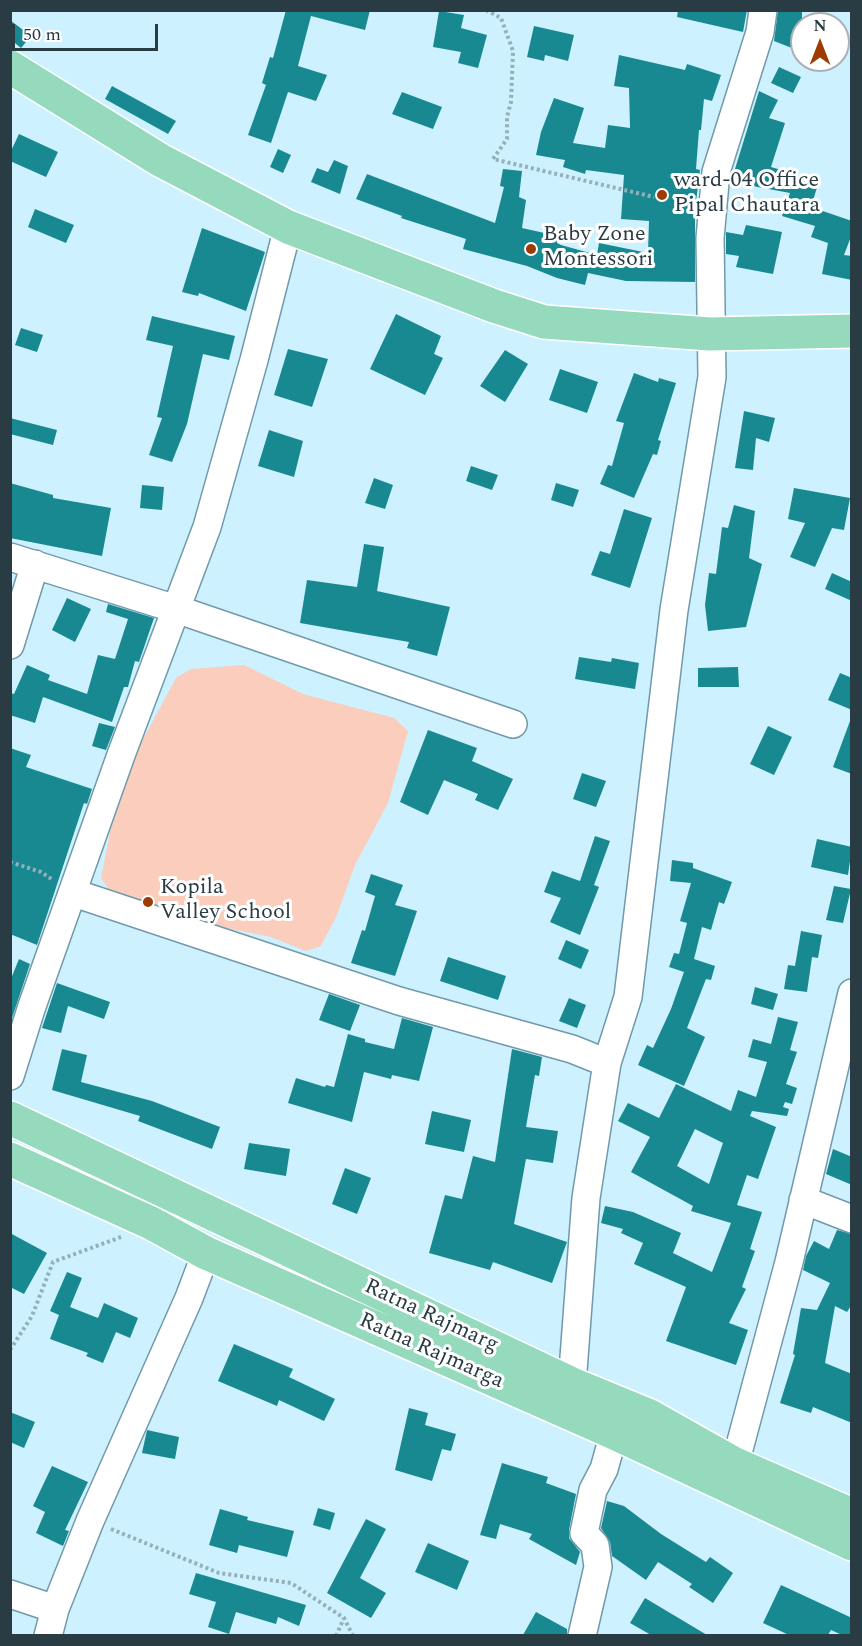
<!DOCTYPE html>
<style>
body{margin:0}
#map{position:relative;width:862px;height:1646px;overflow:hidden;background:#cef1ff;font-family:Spectral,serif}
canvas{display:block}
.frame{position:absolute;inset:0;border:12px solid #2a3c43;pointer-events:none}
.north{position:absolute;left:790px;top:12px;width:60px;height:60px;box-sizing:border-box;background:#fff;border:2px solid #aab1b4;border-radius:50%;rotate:0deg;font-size:16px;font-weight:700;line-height:24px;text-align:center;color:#2a3c43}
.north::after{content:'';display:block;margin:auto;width:21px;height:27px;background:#9e3b02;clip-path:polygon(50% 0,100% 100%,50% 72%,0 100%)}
.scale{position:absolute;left:12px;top:24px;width:146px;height:27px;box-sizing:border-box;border:3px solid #2a3c43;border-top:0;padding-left:8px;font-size:18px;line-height:21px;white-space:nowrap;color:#2a3c43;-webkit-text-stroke:4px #fff;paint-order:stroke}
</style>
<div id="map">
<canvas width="862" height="1646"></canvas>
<div class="frame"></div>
<div class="north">N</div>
<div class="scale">50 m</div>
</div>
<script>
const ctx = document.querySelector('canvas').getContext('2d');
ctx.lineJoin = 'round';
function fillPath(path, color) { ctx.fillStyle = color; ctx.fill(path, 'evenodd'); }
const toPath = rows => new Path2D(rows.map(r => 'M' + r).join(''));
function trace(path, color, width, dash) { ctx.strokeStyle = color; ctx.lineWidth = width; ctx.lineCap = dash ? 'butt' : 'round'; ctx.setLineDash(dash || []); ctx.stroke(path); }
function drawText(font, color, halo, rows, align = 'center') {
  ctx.font = font + ' Spectral,serif'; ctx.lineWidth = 6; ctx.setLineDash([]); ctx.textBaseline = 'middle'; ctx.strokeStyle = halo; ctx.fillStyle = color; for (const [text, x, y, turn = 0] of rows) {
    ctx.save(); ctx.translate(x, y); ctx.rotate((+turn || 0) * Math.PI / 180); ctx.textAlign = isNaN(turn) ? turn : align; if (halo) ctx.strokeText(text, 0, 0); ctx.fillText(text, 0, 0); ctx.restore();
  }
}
const green = toPath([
 [244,665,303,694,394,718,408,731,388,803,355,865,337,915,321,946,306,951,271,937,155,914,111,893,101,878,111,827,141,743,176,678,191,669]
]);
const building = toPath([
 [286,10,370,10,365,30,311,16,298,66,327,75,316,101,288,92,271,143,248,135,266,85,262,83,270,57,273,58],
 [678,10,747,10,743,32,677,17],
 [778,10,802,10,802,52,774,41],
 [439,11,464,15,461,28,487,35,478,68,458,63,461,52,433,47],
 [10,20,31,36,21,48,10,39],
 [534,26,574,35,568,61,545,55,544,61,527,57],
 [619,55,685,70,687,64,721,75,712,101,704,99,701,130,699,130,696,169,700,170,695,210,695,282,626,281,588,273,585,285,557,278,527,266,463,249,466,239,401,218,402,216,356,199,367,174,495,223,504,187,500,186,503,169,522,171,519,197,526,200,522,228,558,236,557,243,561,245,597,255,599,243,648,253,649,221,621,219,624,175,586,170,585,174,563,167,565,160,536,155,541,132,554,98,584,108,573,143,605,148,608,125,630,128,629,88,614,86],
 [779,67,801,77,793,93,771,83],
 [112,86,176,121,168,134,105,99],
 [759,91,778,100,769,118,785,123,771,167,819,181,811,207,852,221,852,234,844,255,852,256,852,280,822,274,828,243,811,237,815,226,782,216,790,193,731,182],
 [402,92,442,107,433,129,392,114],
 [19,134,58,152,46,177,10,161,10,153],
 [278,149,291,155,283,173,270,167],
 [334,160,348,166,340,194,311,182,317,168,328,172],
 [35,209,74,225,66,243,28,227],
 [746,225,782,232,773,274,736,267,739,256,726,254,726,232,743,235],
 [202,228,265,252,246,311,199,293,198,296,182,292],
 [396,314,441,336,434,354,443,358,425,395,370,369],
 [152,316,235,336,229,360,203,354,187,424,172,462,149,455,162,418,157,417,173,346,146,340],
 [21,328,43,335,37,352,15,345],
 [288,349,328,359,312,407,274,395],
 [505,350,528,364,505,402,480,386],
 [560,369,598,382,587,413,549,400],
 [634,373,658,382,659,378,676,383,658,440,661,441,657,455,653,454,634,498,600,484,608,465,612,466,624,423,616,421],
 [744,411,775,418,769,442,756,438,753,470,735,468],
 [10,418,57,430,53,445,10,434],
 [269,430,303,441,294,477,258,466],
 [471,466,498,475,492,490,466,481],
 [374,478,393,485,385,509,365,503],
 [10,483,53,495,53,498,111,508,102,556,10,538],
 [556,483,579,490,573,507,551,500],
 [142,485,164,487,162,510,140,508],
 [794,488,850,498,844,530,832,528,815,567,790,557,805,523,788,519],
 [734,505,755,511,749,558,762,564,746,627,708,631,705,605,709,573,716,574,722,527,728,528],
 [624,509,652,518,630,588,591,575,600,551,610,554],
 [364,544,384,547,377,591,450,607,437,656,407,648,409,642,300,623,307,580,357,587],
 [832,573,852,582,852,601,825,589],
 [67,598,91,609,75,642,52,630],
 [108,604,154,618,139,662,135,661,128,687,124,687,112,722,43,697,35,723,10,715,10,693,14,694,27,665,50,675,48,680,87,694,98,655,115,659,128,619,106,612],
 [579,657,611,662,612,658,639,663,635,689,575,679],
 [738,667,739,687,698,687,698,668],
 [840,673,852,678,852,710,828,700],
 [850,721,852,722,852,774,833,767],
 [99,723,115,727,106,750,92,746],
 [768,726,792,737,774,775,750,764],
 [428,730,477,748,472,761,513,779,498,810,475,800,478,794,444,780,428,815,400,802],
 [10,748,31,755,26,767,92,789,87,804,84,803,37,945,10,934],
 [582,773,606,781,596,807,573,799],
 [595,836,610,841,594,885,599,887,580,935,550,922,561,898,544,892,552,871,580,881],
 [817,839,852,847,848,875,811,867],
 [672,860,693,863,693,868,732,882,724,904,719,902,711,930,702,927,694,959,715,966,711,980,706,979,687,1028,705,1037,684,1086,638,1065,647,1045,653,1048,671,1009,684,972,669,967,674,953,679,954,687,923,680,921,691,883,670,881],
 [371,874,403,885,395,905,417,911,395,976,351,963,362,930,365,931,375,896,365,892],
 [834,886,851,889,843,923,826,920],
 [801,931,822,935,818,958,812,957,807,992,784,989,788,965,795,966],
 [566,940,589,950,581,969,558,959],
 [448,957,506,976,498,1000,440,981],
 [19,959,30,964,11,1021,10,981],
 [57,983,110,1002,104,1019,68,1006,61,1033,42,1028],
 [755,987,778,994,773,1010,751,1004],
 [329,994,360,1005,350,1031,319,1020],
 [569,998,586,1005,577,1028,559,1021],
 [778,1017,798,1022,790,1050,797,1052,786,1084,797,1088,792,1104,785,1102,783,1107,789,1109,787,1116,752,1111,750,1116,776,1127,758,1179,747,1175,737,1205,762,1212,750,1249,755,1251,742,1287,746,1289,729,1323,748,1330,736,1365,666,1341,686,1287,634,1264,643,1243,621,1233,623,1229,601,1223,605,1206,633,1212,681,1233,673,1253,712,1272,731,1223,691,1211,693,1206,631,1172,650,1137,618,1121,628,1103,659,1118,676,1084,731,1111,738,1090,756,1097,767,1062,748,1057,753,1039,771,1044],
 [695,1129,723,1143,709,1184,677,1166],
 [402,1018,433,1027,419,1081,392,1075,391,1079,364,1072,352,1122,288,1103,296,1078,325,1087,326,1085,334,1087,348,1034,365,1039,365,1042,394,1049],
 [62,1049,87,1055,81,1082,152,1101,220,1127,212,1149,138,1121,140,1116,52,1090],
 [512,1049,542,1057,539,1076,535,1075,526,1127,558,1131,553,1163,526,1159,514,1224,567,1242,552,1283,493,1262,490,1270,429,1253,445,1195,462,1199,473,1156,495,1162],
 [432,1111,471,1120,464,1152,425,1144],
 [249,1143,290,1149,286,1176,244,1169],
 [833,1149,852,1157,852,1185,826,1174],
 [345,1168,371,1178,357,1214,332,1204],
 [837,1230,852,1234,852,1304,847,1312,835,1306,825,1363,852,1374,852,1423,813,1407,811,1413,780,1403,795,1355,793,1354,801,1308,817,1310,830,1283,803,1270,806,1256,814,1241,829,1249],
 [10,1233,47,1253,24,1294,10,1287],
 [67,1272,82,1278,70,1307,98,1318,104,1303,138,1318,130,1338,116,1332,103,1363,86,1356,88,1353,50,1339,59,1315,50,1311],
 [234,1344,293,1369,289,1377,335,1399,324,1421,279,1400,277,1406,218,1381],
 [409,1408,428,1413,425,1425,456,1434,451,1451,442,1449,432,1481,395,1470],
 [10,1412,35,1422,24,1448,10,1442],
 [147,1430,179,1437,175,1459,142,1453],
 [502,1463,548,1477,546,1483,576,1494,569,1530,569,1538,580,1552,576,1565,529,1539,532,1534,500,1524,496,1539,480,1535],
 [52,1466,88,1482,65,1530,69,1531,63,1546,36,1533,45,1512,33,1506],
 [607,1501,624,1506,661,1534,706,1562,710,1557,733,1573,713,1603,689,1587,692,1584,658,1562,646,1580,612,1556,610,1542,601,1528],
 [318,1508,335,1513,330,1530,313,1525],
 [220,1509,248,1517,247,1520,294,1531,287,1557,239,1545,237,1553,209,1545],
 [366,1519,386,1529,360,1578,386,1593,371,1618,327,1593],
 [428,1543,469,1561,457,1590,415,1572],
 [196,1573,306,1605,299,1626,278,1617,276,1624,236,1612,229,1634,208,1627,216,1602,189,1594],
 [781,1585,852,1618,852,1635,842,1635,831,1630,828,1635,789,1635,763,1623],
 [645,1598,707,1635,651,1635,630,1623],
 [536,1612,567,1629,567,1635,523,1635]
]);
const path = toPath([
 [486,10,501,18,513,51,511,102,507,117,507,139,493,159,654,197],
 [10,862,41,872,53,880],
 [10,1350,32,1316,53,1262,121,1237],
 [111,1529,219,1573,291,1583,344,1618,353,1636],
 [336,1636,344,1618]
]);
const minor = toPath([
 [10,557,176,609,513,724],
 [10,645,35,564],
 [74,893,399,1001,572,1049,607,1063],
 [10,1076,32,1006,121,755,207,527,254,360,288,227],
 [803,1200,852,1219],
 [572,1384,586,1198,607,1063,628,997,674,610,712,377,710,238,716,172,760,32,763,10],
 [735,1464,789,1262,852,993],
 [10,1594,55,1609],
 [48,1636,55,1609,90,1521,189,1298,206,1253],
 [582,1636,598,1567,595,1545,584,1533,593,1490,604,1469,614,1433]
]);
const major = toPath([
 [10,67,160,160,288,227,494,306,544,322,710,334,852,331],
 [10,1118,572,1384,650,1416,735,1464,852,1515],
 [10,1159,151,1223,206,1253,614,1433,852,1544]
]);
const markers = [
 [662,195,6,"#9e3b02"],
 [531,249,6,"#9e3b02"],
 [148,902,6,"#9e3b02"]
];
const poiNames = [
 ["ward-04 Office",674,182],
 ["Pipal Chautara",674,207],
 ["Baby Zone",543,236],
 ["Montessori",543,261],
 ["Kopila",160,889],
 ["Valley School",160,914]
];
const streetNames = [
 ["Ratna Rajmarg",431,1317,25],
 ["Ratna Rajmarga",431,1352,24]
];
fillPath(green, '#facdbc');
fillPath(building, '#188991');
trace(minor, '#709aaa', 30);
trace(major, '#fff', 36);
trace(path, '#93b0bb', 4, [3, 3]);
trace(minor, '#fff', 27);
trace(major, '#95dabd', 33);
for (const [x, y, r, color] of markers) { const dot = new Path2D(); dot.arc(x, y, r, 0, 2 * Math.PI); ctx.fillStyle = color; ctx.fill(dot); trace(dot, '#fff', 2); }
drawText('22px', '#2a3c43', '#fff', poiNames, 'left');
drawText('22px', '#2a3c43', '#fff', streetNames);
</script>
